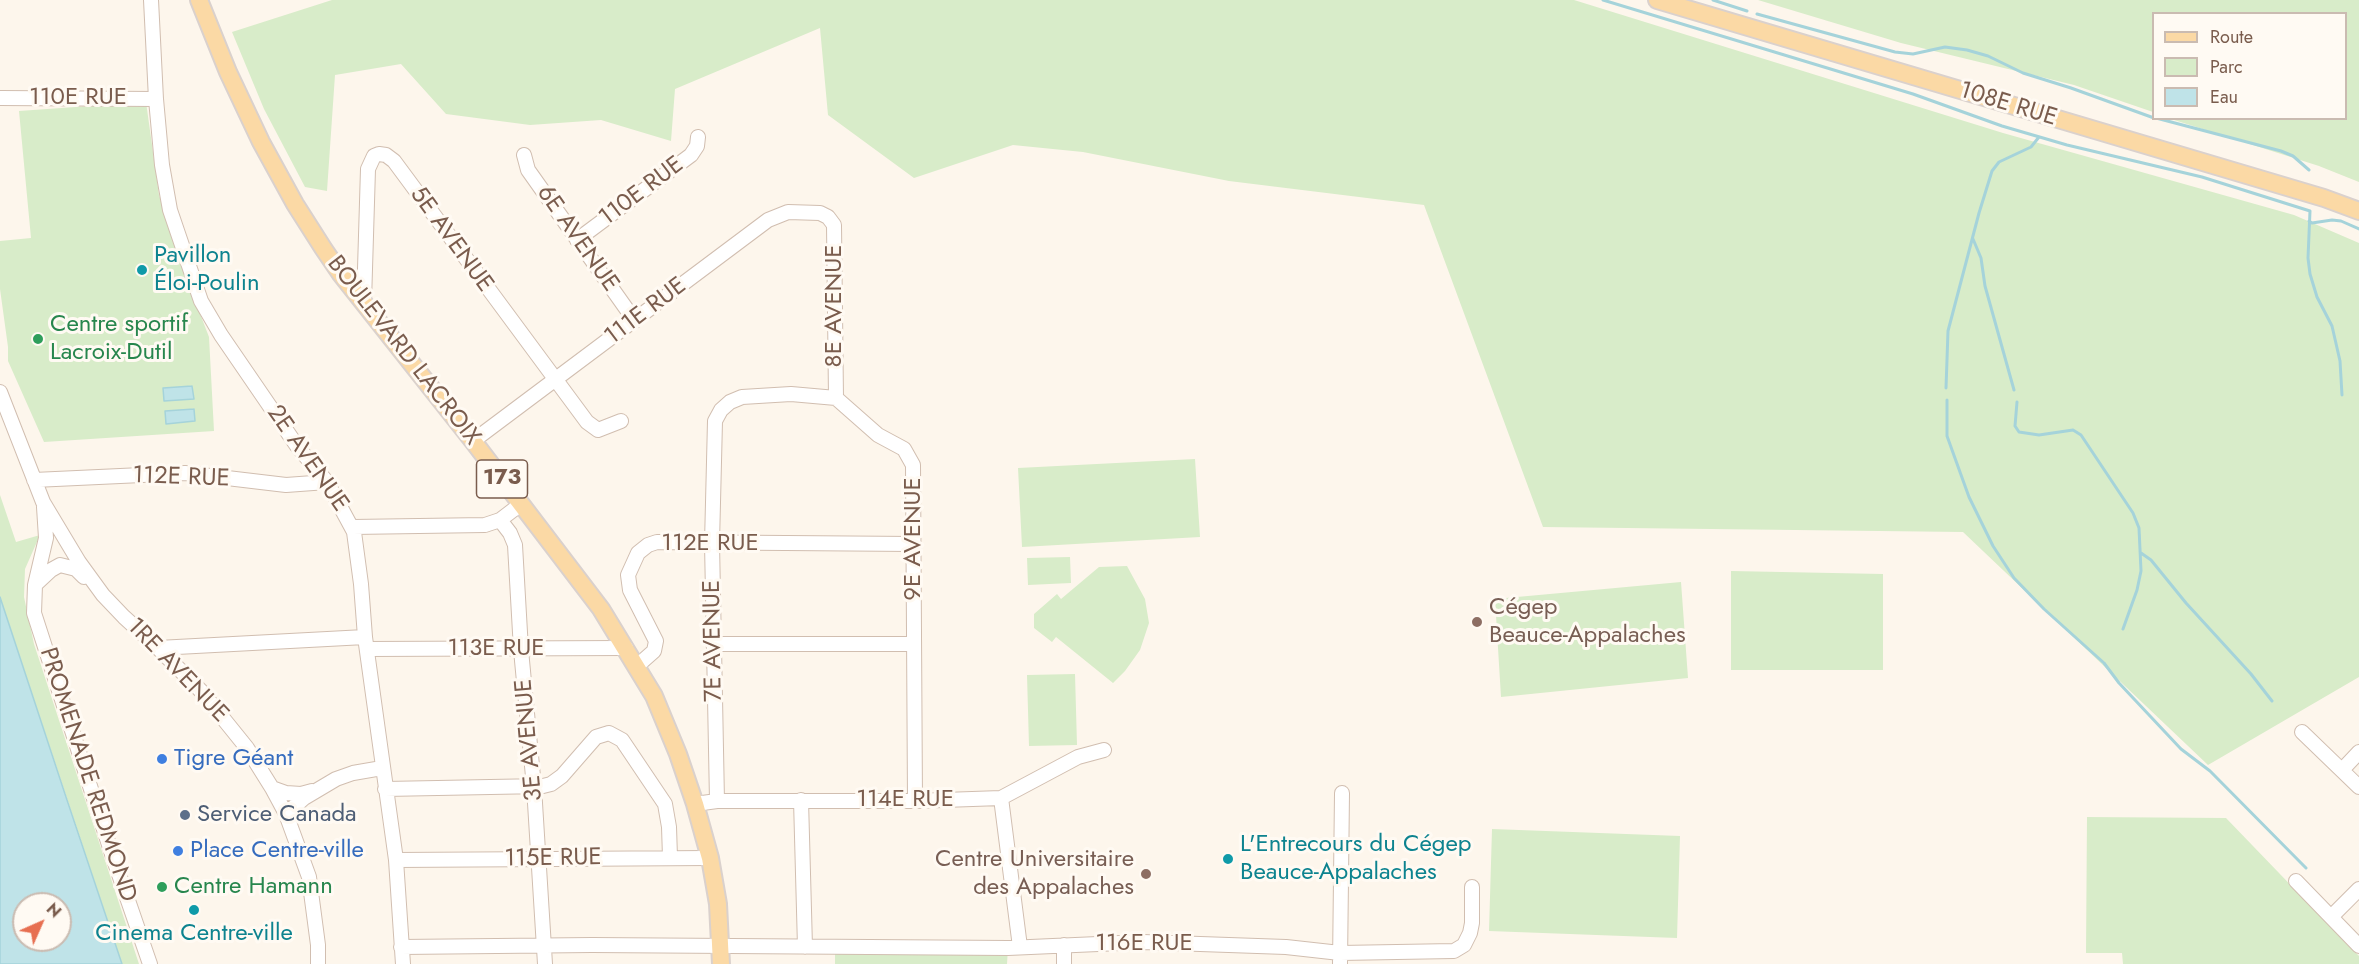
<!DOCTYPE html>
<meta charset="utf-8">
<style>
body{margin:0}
#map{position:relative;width:2359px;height:964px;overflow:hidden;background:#fdf6ec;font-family:Jost,sans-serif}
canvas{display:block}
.legend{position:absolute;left:2152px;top:12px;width:195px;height:108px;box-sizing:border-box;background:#fffaf3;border:2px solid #cabbb1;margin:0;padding:8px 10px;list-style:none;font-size:18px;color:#7a5c4d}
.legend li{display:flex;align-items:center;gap:12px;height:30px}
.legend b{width:30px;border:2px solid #cabbb1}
.north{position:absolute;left:12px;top:892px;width:60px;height:60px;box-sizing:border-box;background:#fffaf3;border:2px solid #cabbb1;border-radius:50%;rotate:45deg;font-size:16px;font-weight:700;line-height:24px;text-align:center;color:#7a5c4d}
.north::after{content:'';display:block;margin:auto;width:21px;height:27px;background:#e76f51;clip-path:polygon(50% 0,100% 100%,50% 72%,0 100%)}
</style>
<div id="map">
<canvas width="2359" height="964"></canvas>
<ul class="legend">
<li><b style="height:8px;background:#fbd9a5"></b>Route</li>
<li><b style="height:16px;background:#d8ecc9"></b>Parc</li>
<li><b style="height:16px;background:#bfe3e8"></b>Eau</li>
</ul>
<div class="north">N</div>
</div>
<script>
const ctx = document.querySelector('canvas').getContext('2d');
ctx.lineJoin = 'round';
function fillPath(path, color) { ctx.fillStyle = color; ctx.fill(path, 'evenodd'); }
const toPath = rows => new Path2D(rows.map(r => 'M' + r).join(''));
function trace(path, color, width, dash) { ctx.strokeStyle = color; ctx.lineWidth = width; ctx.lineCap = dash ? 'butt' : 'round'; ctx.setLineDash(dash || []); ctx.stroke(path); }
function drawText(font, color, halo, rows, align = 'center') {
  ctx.font = font + ' Jost,sans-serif'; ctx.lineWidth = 6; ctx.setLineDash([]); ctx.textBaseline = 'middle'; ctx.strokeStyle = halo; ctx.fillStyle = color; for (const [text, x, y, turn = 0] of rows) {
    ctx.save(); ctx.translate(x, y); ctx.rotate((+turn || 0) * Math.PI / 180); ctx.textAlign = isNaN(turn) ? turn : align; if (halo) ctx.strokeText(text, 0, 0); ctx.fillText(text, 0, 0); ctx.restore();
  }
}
const green = toPath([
 [332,0,1574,0,2003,133,2294,215,2359,243,2359,677,2208,765,1963,532,1543,527,1424,205,1229,181,1083,152,1013,145,914,178,828,115,820,28,675,89,671,141,601,120,530,125,446,114,401,64,335,75,327,191,305,187,264,109,232,32],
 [1758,0,2359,0,2359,182,2319,166,2171,119,2346,118,2346,14,2154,14,2153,112,2074,85,1901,43],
 [146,102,159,195,182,267,209,337,214,431,44,442,8,361,8,347,0,289,0,241,31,238,19,111],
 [1195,459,1200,537,1022,547,1018,468],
 [0,495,16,542,40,535,25,569,24,597,34,644,139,964,122,964,0,597],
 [1070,557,1071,583,1028,585,1027,558],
 [1127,566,1145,599,1149,623,1140,650,1125,671,1113,683,1056,637,1052,642,1034,628,1034,614,1057,594,1061,599,1099,567],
 [1731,571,1883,574,1883,670,1731,670],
 [1681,582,1688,678,1501,697,1495,599],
 [1075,674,1077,745,1029,746,1027,675],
 [2087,817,2226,818,2359,956,2359,964,2123,964,2122,953,2086,953],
 [1492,829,1680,836,1677,938,1489,931],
 [835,947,1008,948,1007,964,835,964]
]);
const water = toPath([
 [192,386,194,399,164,401,163,388,192,386],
 [194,409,195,421,166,424,165,411,194,409],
 [0,597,66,797,122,964,0,964,0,597],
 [24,904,60,904,60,940,24,940,24,904]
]);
const stream = toPath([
 [1603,0,1913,94,2002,126,2067,145,2202,177,2310,211,2308,258,2310,274,2317,297,2332,326,2340,361,2342,395],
 [1713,0,1747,11],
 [1757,14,1895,52,1913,54,1945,47,1967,50,1988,56,2023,73,2071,88,2154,118],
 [2156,118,2281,151,2293,156,2309,170],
 [2309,221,2312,223,2332,220,2341,221,2359,229],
 [1973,239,1981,258,1985,286,2014,390],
 [1946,388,1948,331,1979,213,1992,171,1999,162,2031,147,2039,137],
 [1947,400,1947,436,1969,497,1993,546,2014,578,2044,609,2104,663,2119,683,2181,749,2210,771,2306,868],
 [2017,402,2015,426,2019,432,2039,435,2073,430,2081,435,2133,513,2139,528,2141,571,2137,590,2123,629],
 [2141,553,2151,560,2186,603,2251,674,2272,701]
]);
const minor = toPath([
 [151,0,156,99,162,165,170,210,201,301,221,335,297,446,327,482,354,532,361,584,365,637,396,860,403,964],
 [0,98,156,99],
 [524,155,528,170,635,321],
 [577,240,691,155,697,146,698,137],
 [364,302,368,169,374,156,379,154,386,155,394,161,587,422,598,430,621,421],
 [0,392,43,502,79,562,103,595,124,617,158,648,201,691,247,748,272,788,286,814,309,877,318,945,318,964],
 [473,441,768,220,788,212,820,213,828,217,834,225,836,398],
 [34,480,185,473,286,485,327,482],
 [44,507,46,538,35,585,34,613,112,854,150,964],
 [500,520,510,533,515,545,521,650,534,787,545,964],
 [353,527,485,525,500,520,521,504],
 [36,584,51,570,60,565,76,569,84,577],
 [713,644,914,644],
 [158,648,365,637],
 [367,649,626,648],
 [637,666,654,651,656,641,630,590,628,575,638,553,648,545,657,542,914,544],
 [2302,732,2359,787],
 [2342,770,2359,752],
 [272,788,286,793,301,794,312,791],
 [385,789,543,786,551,784,562,776,596,737,609,733,622,740,665,804,669,827,670,857],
 [1001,798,1020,947],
 [801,800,805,947],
 [717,801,712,543,715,421,721,410,730,402,742,397,791,394,836,398,878,435,904,449,913,465,915,801],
 [695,804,717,801,915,801,1001,798,1078,757,1104,750],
 [286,814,304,798,336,779,353,773,382,768],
 [396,860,710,858],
 [2296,881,2359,946],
 [2331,917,2359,889],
 [1064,945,1064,964],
 [401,947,592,945,1008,948,1143,942,1286,947,1340,953,1454,951,1464,945,1470,933,1472,923,1472,887],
 [1340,964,1342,793]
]);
const major = toPath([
 [199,0,228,72,261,142,295,204,323,248,340,273,473,441,601,609,654,696,678,754,695,804,710,858,718,904,721,964],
 [1657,0,2324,198,2359,211]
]);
const markers = [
 [142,270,6,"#0f9aa8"],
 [38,339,6,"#2e9e5b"],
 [1477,622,6,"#8d6e63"],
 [162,759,6,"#3f7fe0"],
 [185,815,6,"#5c6f8a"],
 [178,851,6,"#3f7fe0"],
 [1228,859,6,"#0f9aa8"],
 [1146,874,6,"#8d6e63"],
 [162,887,6,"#2e9e5b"],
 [194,910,6,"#0f9aa8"]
];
const shields = [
 [502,479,51]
];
const shieldNames = [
 ["173",502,479]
];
const streetNames = [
 ["110E RUE",78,98],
 ["108E RUE",2008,105,17],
 ["110E RUE",642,192,-37],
 ["6E AVENUE",577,239,55],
 ["5E AVENUE",451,240,54],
 ["8E AVENUE",835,306,-90],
 ["111E RUE",646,312,-37],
 ["BOULEVARD LACROIX",403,351,52],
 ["2E AVENUE",307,459,55],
 ["112E RUE",181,478,2],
 ["9E AVENUE",914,539,-90],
 ["112E RUE",710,544],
 ["7E AVENUE",714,641,-91],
 ["113E RUE",496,649],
 ["1RE AVENUE",177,671,46],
 ["3E AVENUE",530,740,-95],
 ["PROMENADE REDMOND",87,775,72],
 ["114E RUE",905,800],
 ["115E RUE",553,859,-1],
 ["116E RUE",1144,944]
];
const cultureNames = [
 ["Pavillon",154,256],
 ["Éloi-Poulin",154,284],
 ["L'Entrecours du Cégep",1240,845],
 ["Beauce-Appalaches",1240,873],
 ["Cinema Centre-ville",194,934,"center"]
];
const leisureNames = [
 ["Centre sportif",50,325],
 ["Lacroix-Dutil",50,353],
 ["Centre Hamann",174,887]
];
const educationNames = [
 ["Cégep",1489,608],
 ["Beauce-Appalaches",1489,636],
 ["Centre Universitaire",1134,860,"right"],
 ["des Appalaches",1134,888,"right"]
];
const shopNames = [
 ["Tigre Géant",174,759],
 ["Place Centre-ville",190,851]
];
const serviceNames = [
 ["Service Canada",197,815]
];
fillPath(green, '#d8ecc9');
fillPath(water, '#bfe3e8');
trace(water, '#a5d3da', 1.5);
trace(stream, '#a5d3da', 3);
trace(minor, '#d1beb0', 16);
trace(major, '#dad1cd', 20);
trace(minor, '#fff', 14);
trace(major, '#fbd9a5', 16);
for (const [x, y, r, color] of markers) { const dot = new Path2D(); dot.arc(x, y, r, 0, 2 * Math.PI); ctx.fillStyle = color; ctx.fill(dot); trace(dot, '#fffaf3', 2); }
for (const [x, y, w] of shields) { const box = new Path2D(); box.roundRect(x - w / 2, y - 19, w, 38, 4.5); ctx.fillStyle = '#fffaf3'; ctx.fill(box); trace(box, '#7a5c4d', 1.5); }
drawText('bold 22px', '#7a5c4d', null, shieldNames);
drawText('24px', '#7a5c4d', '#fffaf3', streetNames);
drawText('24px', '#0d838f', '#fffaf3', cultureNames, 'left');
drawText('24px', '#27864d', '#fffaf3', leisureNames, 'left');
drawText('24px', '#785e54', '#fffaf3', educationNames, 'left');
drawText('24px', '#366cbe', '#fffaf3', shopNames, 'left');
drawText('24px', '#4e5e75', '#fffaf3', serviceNames, 'left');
</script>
